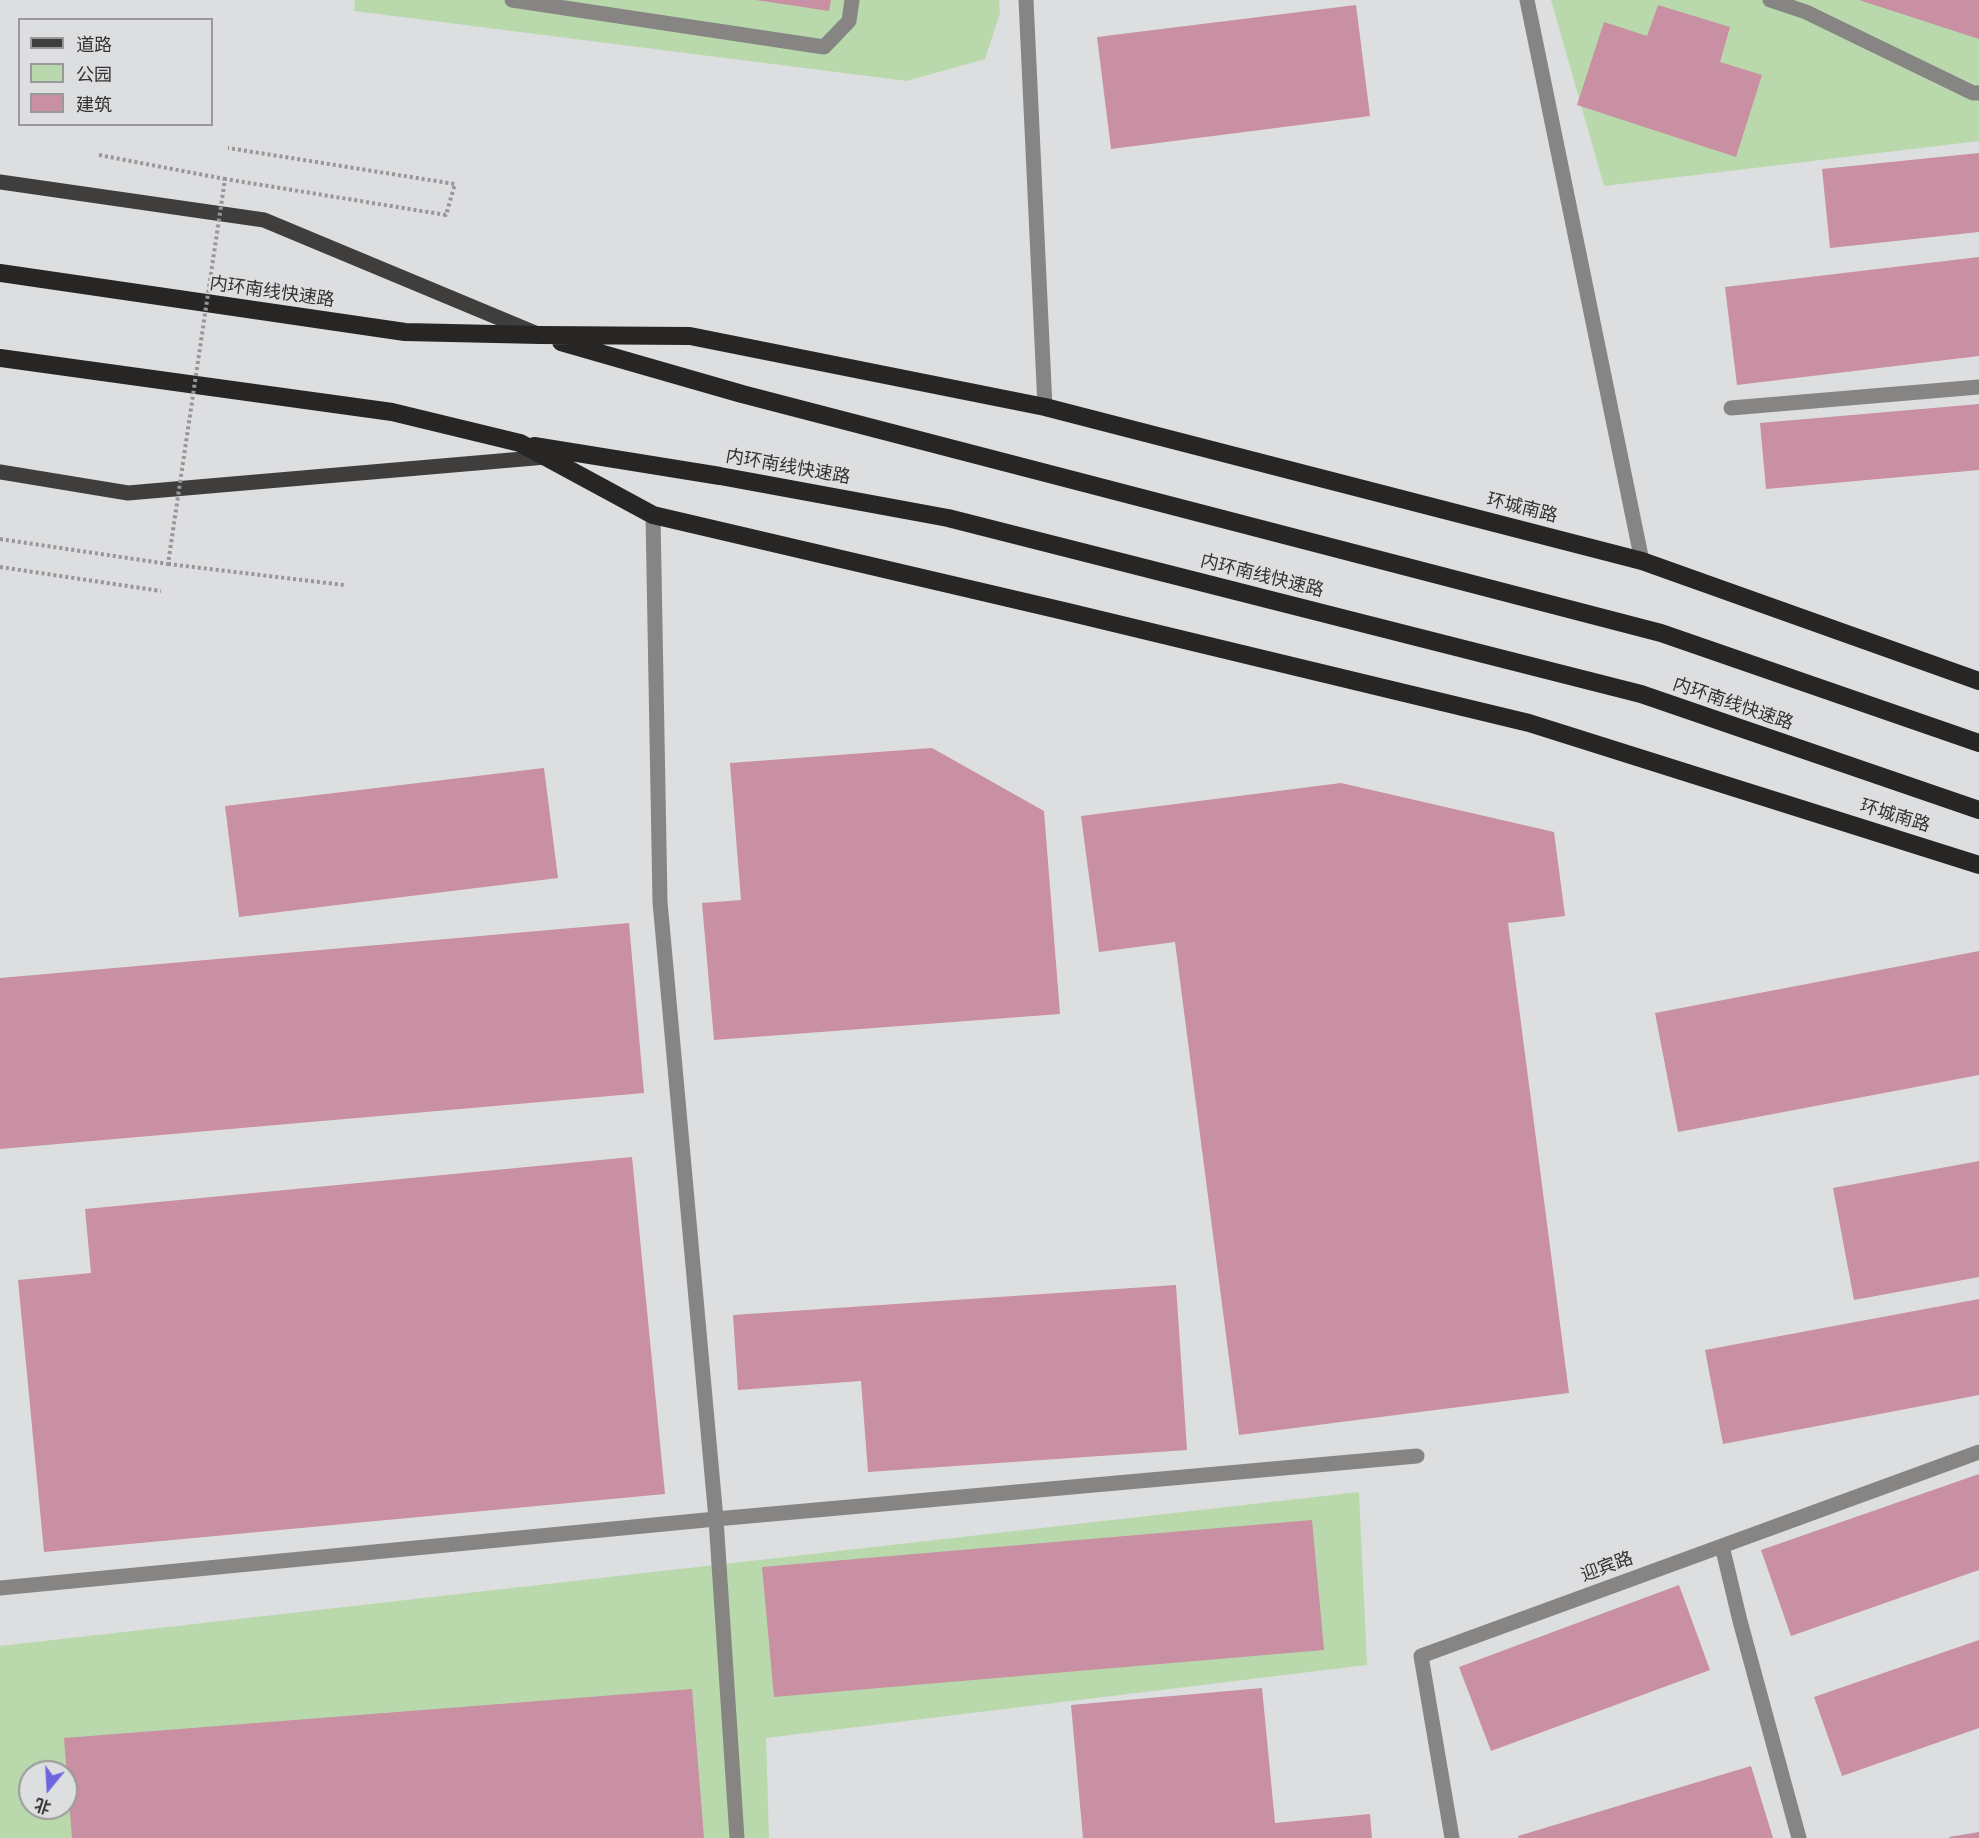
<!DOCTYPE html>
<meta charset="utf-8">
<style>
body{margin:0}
#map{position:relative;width:1979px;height:1838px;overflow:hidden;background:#dddee0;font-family:"Roboto Serif","Noto Sans SC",serif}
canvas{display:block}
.legend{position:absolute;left:18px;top:18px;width:195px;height:108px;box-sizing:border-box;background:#dddee0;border:2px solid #99999b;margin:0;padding:8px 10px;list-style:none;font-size:18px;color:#323233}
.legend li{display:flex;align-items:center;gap:12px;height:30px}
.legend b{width:30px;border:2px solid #99999b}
.north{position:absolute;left:18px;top:1760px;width:60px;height:60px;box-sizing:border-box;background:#dddee0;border:2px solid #99999b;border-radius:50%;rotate:198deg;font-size:16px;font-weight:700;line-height:24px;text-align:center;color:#323233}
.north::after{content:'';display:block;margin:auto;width:21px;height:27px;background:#6d65df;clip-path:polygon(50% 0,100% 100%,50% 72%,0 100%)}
</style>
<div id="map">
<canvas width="1979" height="1838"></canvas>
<ul class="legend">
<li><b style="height:8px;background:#3f3e3d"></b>道路</li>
<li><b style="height:16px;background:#b9d9ac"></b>公园</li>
<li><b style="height:16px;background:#c98fa2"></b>建筑</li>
</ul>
<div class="north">北</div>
</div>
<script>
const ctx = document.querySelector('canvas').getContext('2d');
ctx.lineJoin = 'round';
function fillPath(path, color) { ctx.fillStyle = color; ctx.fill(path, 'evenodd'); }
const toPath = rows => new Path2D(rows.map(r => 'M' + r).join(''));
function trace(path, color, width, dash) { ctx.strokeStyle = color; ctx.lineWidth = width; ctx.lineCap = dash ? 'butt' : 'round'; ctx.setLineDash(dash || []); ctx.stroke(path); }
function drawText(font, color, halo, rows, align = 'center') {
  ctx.font = font + ' "Roboto Serif","Noto Sans SC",serif'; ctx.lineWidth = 5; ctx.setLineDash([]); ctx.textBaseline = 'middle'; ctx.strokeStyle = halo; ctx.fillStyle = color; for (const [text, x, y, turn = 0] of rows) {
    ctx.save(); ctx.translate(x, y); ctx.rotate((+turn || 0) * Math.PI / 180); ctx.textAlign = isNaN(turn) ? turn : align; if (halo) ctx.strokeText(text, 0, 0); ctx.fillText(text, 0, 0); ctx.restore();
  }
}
const green = toPath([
 [355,0,999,0,1000,13,985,59,907,81,354,11],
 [1551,0,1979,0,1979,141,1604,186],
 [1359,1492,1367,1665,766,1738,769,1838,0,1838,0,1646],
 [30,1772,66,1772,66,1808,30,1808]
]);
const building = toPath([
 [756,0,831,0,829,11],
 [1859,0,1979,0,1979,39],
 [1356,5,1370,116,1111,149,1097,37],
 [1658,5,1730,27,1720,62,1762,75,1736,157,1577,105,1604,22,1647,36],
 [1979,153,1979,232,1830,248,1822,169],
 [1979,257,1979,356,1737,385,1725,287],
 [1979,404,1979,470,1766,489,1760,423],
 [932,748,1044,811,1060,1014,714,1040,702,903,741,900,730,763],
 [544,768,558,878,239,917,225,806],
 [1341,783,1554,832,1565,916,1508,923,1569,1393,1239,1435,1175,942,1099,952,1081,816],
 [629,923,644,1093,0,1149,0,978],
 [1979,951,1979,1075,1678,1132,1655,1013],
 [632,1157,665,1494,44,1552,18,1280,91,1273,85,1209],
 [1979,1161,1979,1277,1854,1300,1833,1188],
 [1176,1285,1187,1450,868,1472,861,1381,738,1390,733,1315],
 [1979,1299,1979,1395,1723,1444,1705,1350],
 [1979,1474,1979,1570,1791,1636,1761,1550],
 [1312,1520,1324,1650,774,1697,762,1567],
 [1679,1585,1710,1670,1491,1751,1459,1667],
 [1979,1640,1979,1728,1842,1776,1814,1697],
 [1262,1688,1275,1823,1370,1814,1372,1838,1083,1838,1071,1705],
 [692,1689,704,1838,72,1838,64,1738],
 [1751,1766,1773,1838,1519,1838,1518,1836],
 [1979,1832,1979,1838,1949,1838,1949,1837]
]);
const path = toPath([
 [99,155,225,179],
 [168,564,344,585],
 [0,567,161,591]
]);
const minor = toPath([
 [512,0,824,47,849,21,852,0],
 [1026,0,1045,407],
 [1527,0,1642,561],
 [1770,0,1806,12,1973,93,1979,93],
 [1731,408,1979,387],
 [653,515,660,902,716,1519,737,1838],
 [1722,1546,1740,1621,1799,1838],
 [0,1588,716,1519,1417,1456],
 [1452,1838,1421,1656,1979,1452]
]);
const major = toPath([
 [0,182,264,220,535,333],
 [0,472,128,493,546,457]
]);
const highway = toPath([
 [0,273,405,332,540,335,690,336,1045,407,1642,561,1979,681],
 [561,342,742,394,1661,633,1979,743],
 [0,358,392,412,520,443,653,515,1068,612,1529,723,1979,865],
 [534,446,720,476,948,518,1641,694,1979,810]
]);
const pathBridge = toPath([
 [0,539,168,564,225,179,446,215,455,184,228,148]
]);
const streetNames = [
 ["内环南线快速路",272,292,8],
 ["内环南线快速路",788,467,10],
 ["环城南路",1522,508,14],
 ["内环南线快速路",1262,576,14],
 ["内环南线快速路",1733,704,19],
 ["环城南路",1895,816,17],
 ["迎宾路",1607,1567,-20]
];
fillPath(green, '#b9d9ac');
fillPath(building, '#c98fa2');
trace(path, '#979799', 4, [3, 3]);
trace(minor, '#868584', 15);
trace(major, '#3f3e3d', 15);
trace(highway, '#272625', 18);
trace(pathBridge, '#979799', 4, [3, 3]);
drawText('18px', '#323233', '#dddee0', streetNames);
</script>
